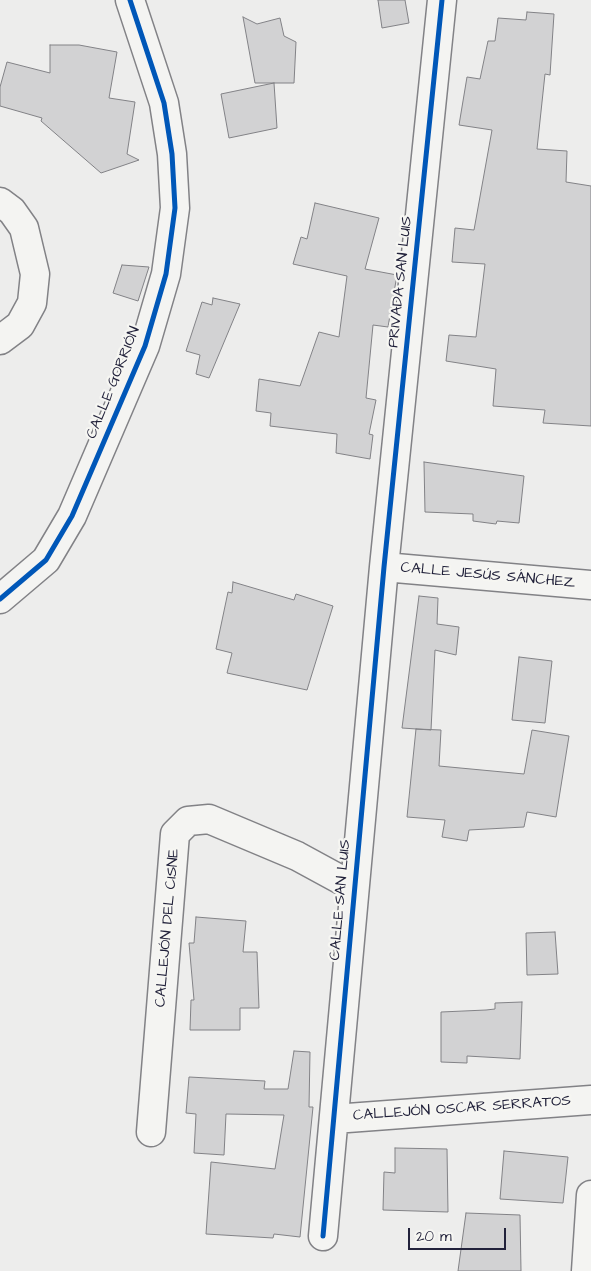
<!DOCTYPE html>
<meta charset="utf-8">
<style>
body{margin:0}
#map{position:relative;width:591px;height:1271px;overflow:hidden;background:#ededec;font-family:"Architects Daughter",sans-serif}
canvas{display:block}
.scale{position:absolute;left:408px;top:1228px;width:98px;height:22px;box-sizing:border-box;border:2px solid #22223b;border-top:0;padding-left:6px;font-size:15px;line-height:18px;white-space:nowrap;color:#22223b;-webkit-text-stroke:4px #f6f6f2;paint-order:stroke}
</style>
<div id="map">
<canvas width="591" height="1271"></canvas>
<div class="scale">20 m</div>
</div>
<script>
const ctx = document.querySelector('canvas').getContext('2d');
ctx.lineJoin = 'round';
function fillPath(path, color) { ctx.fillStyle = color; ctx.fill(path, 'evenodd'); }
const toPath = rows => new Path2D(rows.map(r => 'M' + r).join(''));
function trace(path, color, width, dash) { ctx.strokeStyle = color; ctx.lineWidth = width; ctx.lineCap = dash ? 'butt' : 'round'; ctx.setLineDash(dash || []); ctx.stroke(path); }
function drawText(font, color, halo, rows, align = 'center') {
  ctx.font = font + ' "Architects Daughter",sans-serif'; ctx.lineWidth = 4.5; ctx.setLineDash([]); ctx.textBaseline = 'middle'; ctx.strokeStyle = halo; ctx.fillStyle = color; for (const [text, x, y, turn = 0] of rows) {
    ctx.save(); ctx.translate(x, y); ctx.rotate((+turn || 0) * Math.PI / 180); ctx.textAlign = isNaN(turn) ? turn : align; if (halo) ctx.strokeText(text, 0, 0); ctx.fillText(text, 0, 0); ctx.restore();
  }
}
const building = toPath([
 [378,0,405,0,409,23,382,28,378,0],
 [527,12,554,14,550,75,545,74,537,149,567,151,566,182,591,186,591,426,543,423,545,410,493,406,496,369,446,361,449,335,476,337,485,264,452,262,455,228,474,230,492,130,459,125,467,77,480,79,488,41,495,41,498,18,526,20,527,12],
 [243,17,257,24,280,18,284,36,296,42,294,83,255,83,243,17],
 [50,45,79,45,117,52,109,98,135,102,127,154,139,160,101,173,41,121,42,118,0,106,0,87,7,62,50,73,50,45],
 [274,83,277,128,229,138,221,94,274,83],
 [315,203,379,218,365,269,397,275,388,327,373,325,366,398,376,400,369,434,373,435,370,459,336,453,337,434,270,426,271,413,256,411,259,379,300,386,319,332,339,337,347,276,293,264,301,237,307,239,315,203],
 [122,265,149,267,138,301,113,293,122,265],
 [213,298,240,304,209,378,196,374,200,355,186,351,202,302,212,305,213,298],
 [424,462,524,476,519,523,497,521,496,524,473,521,473,514,425,512,424,462],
 [233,582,294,600,296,594,333,606,307,690,227,673,232,653,216,649,228,592,232,593,233,582],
 [419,596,438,598,437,624,459,627,456,655,435,650,431,730,402,728,419,596],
 [519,657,552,661,545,723,512,720,519,657],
 [416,729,441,730,439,766,524,774,532,730,569,736,556,817,527,812,524,827,469,830,467,841,442,837,445,820,407,817,416,729],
 [196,917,246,921,243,952,257,952,259,1008,240,1008,240,1030,190,1030,191,1000,194,1000,189,943,194,943,196,917],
 [555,932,558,974,527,975,526,933,555,932],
 [522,1002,520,1059,467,1056,467,1063,441,1062,441,1012,486,1010,495,1009,495,1003,522,1002],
 [294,1051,310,1052,309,1107,313,1107,300,1237,274,1234,273,1238,206,1234,211,1162,275,1169,284,1115,226,1114,224,1155,194,1153,196,1114,186,1113,189,1077,265,1081,264,1089,288,1089,294,1051],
 [395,1148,447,1149,448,1212,383,1210,384,1172,395,1173,395,1148],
 [504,1151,568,1157,563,1203,500,1199,504,1151],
 [466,1213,520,1215,521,1271,458,1271,466,1213]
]);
const minor = toPath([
 [0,202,12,211,24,228,35,274,32,303,20,325,0,340],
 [384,567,591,585],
 [0,599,46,560,72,516,145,346,166,274,175,208,172,154,164,103,130,0],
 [334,1119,591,1100],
 [151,1132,175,834,188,821,209,819,297,856,354,887],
 [323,1236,384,567,442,0],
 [586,1271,591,1195]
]);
const cycleway = toPath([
 [0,599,46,560,72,516,145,346,166,274,175,208,172,154,164,103,130,0],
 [323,1236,384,567,442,0]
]);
const streetNames = [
 ["PRIVADA SAN LUIS",401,282,-84],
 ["CALLE GORRIÓN",114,383,-68],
 ["CALLE JESÚS SÁNCHEZ",488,576,5],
 ["CALLE SAN LUIS",341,900,-85],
 ["CALLEJÓN DEL CISNE",168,928,-85],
 ["CALLEJÓN OSCAR SERRATOS",462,1109,-4]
];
fillPath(building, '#d2d2d3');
trace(building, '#828286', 1);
trace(minor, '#828286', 31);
trace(minor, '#f4f4f2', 28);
trace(cycleway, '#0057b8', 5);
drawText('15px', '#22223b', '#f6f6f2', streetNames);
</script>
